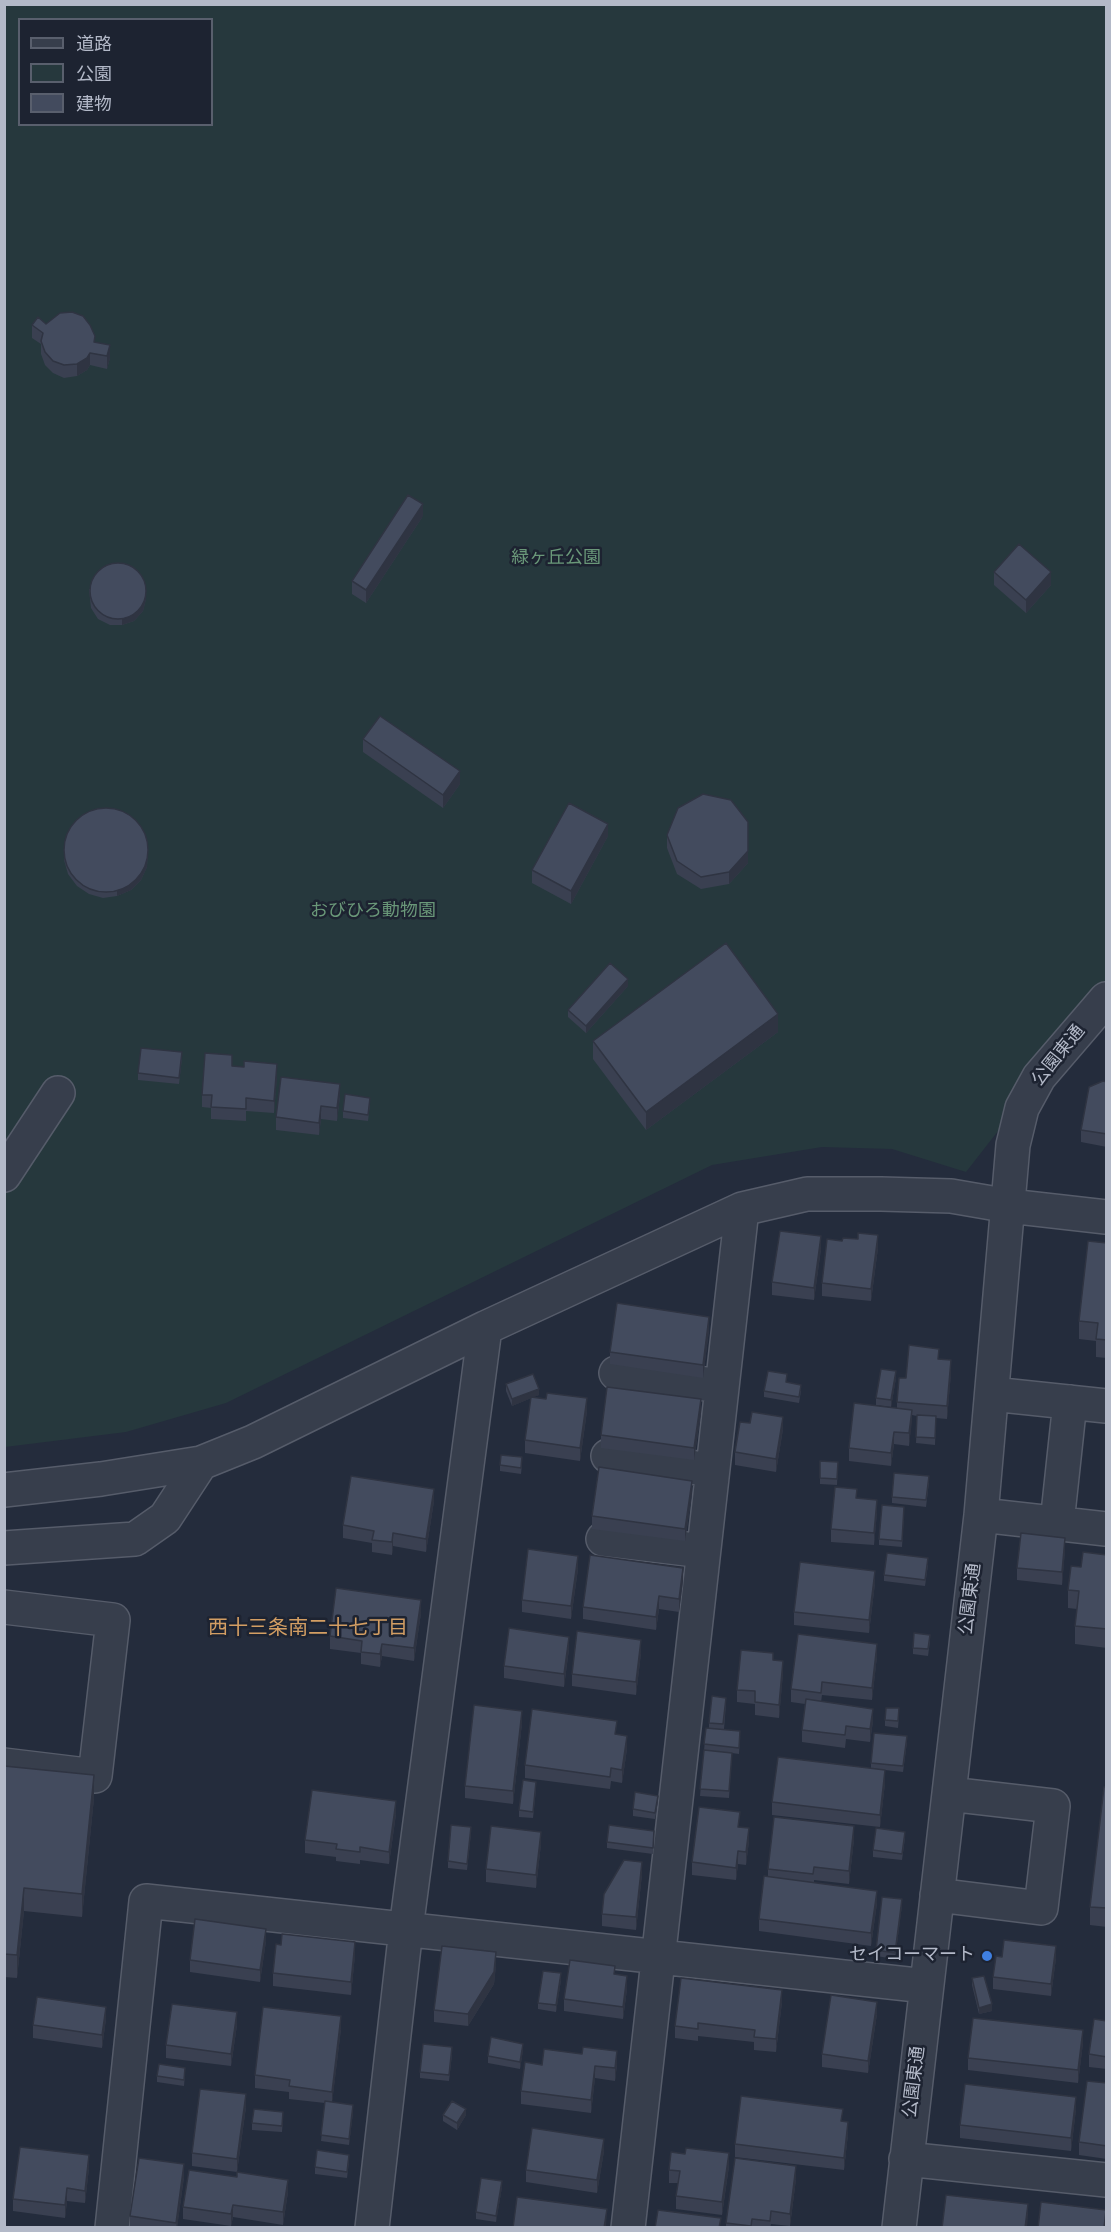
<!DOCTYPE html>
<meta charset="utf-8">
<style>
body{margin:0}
#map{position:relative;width:1111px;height:2232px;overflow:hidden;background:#242c3c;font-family:Jost,"Noto Sans JP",sans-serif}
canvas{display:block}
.frame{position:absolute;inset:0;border:6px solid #b3b9c8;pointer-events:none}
.legend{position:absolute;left:18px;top:18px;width:195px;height:108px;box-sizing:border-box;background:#1d2331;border:2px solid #595f6d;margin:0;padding:8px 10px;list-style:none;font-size:18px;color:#b3b9c8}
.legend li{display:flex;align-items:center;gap:12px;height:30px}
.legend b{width:30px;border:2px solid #595f6d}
</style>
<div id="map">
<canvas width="1111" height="2232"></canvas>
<div class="frame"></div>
<ul class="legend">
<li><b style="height:8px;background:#373e4c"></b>道路</li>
<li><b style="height:16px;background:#26383d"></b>公園</li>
<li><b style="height:16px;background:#434b5e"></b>建物</li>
</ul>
</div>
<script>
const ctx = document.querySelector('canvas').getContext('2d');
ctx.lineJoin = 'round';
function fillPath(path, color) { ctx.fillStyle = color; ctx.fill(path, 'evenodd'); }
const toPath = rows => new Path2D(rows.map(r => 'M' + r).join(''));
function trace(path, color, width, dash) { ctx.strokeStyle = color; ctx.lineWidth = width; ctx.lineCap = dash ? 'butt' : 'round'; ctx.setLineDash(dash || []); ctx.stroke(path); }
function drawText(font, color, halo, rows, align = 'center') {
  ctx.font = font + ' Jost,"Noto Sans JP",sans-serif'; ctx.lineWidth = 5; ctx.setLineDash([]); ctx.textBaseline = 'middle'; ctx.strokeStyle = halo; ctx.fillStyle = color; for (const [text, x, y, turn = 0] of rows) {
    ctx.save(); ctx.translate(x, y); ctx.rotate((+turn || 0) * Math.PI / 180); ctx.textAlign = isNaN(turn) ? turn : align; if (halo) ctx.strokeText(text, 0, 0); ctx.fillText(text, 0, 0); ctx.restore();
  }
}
const green = toPath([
 [4,5,1106,5,1106,993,966,1172,892,1149,822,1147,712,1165,226,1403,126,1432,5,1447],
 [20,20,212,20,212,124,20,124]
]);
const minor = toPath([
 [4,1175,58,1093],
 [616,1373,722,1386],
 [992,1394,1106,1406],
 [608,1456,712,1470],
 [4,1490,101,1479,201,1463,253,1442,485,1328,742,1209,807,1194,881,1194,951,1196,1009,1206,1106,1217],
 [981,1515,1106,1529],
 [1057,1523,1070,1402],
 [603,1539,703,1551],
 [4,1548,135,1539,165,1518,201,1463],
 [4,1607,113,1620,95,1776,4,1765],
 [937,1895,1041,1908,1053,1806,949,1794],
 [906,2159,1106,2180],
 [112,2228,146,1901,926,1986],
 [372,2228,406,1929,485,1328],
 [628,2228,742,1209],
 [899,2228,981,1515,1013,1145,1022,1108,1039,1077,1106,999]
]);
const wall = toPath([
 [46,324,95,342,110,358,107,369,90,365,87,370,77,376,64,378,53,373,45,365,41,354,41,344,32,338,32,325],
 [423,516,366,603,352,594,352,581],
 [994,572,1051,585,1026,613,994,585],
 [89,589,146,599,143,611,134,621,122,625,110,625,98,619,91,608],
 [363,739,460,784,443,808,363,752],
 [667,835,748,835,748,863,729,884,701,889,677,874,667,848],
 [608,836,571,904,532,883,532,870],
 [148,852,147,867,141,880,131,890,117,896,103,898,89,894,77,886,68,874,64,860,64,854],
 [628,986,586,1033,568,1017,568,1010],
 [778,1032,646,1130,593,1059,593,1041],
 [182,1058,179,1084,138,1080,138,1073],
 [232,1066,277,1076,274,1113,246,1111,246,1121,211,1119,211,1108,202,1107,202,1095],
 [1107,1082,1107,1147,1081,1142,1081,1130],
 [340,1096,337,1121,321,1119,319,1135,276,1130,276,1117],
 [370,1104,368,1121,343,1118,343,1111],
 [1107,1243,1107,1358,1096,1357,1096,1341,1079,1339,1079,1321],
 [878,1248,871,1301,822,1296,822,1283],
 [821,1249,814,1300,772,1295,772,1282],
 [709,1330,703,1378,610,1364,610,1352],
 [939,1359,951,1373,947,1419,936,1418,935,1445,916,1443,917,1416,912,1415,909,1446,894,1444,891,1466,849,1461,849,1448,897,1408,897,1402,906,1378],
 [896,1378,891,1407,876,1405,876,1398],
 [787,1382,801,1391,799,1403,764,1397,764,1391],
 [506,1384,539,1395,533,1397,587,1411,580,1461,525,1453,525,1440,531,1398,512,1406,506,1391],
 [701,1412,694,1460,601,1448,601,1435],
 [783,1429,776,1472,735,1465,735,1452],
 [820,1461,838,1462,837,1485,820,1484],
 [522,1464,521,1474,500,1471,500,1465],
 [929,1482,926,1507,892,1503,892,1497],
 [692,1493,685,1541,592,1529,592,1516],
 [857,1498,877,1512,874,1545,831,1542,831,1529],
 [434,1501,426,1552,393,1546,392,1555,372,1552,372,1543,343,1538,343,1525],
 [904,1513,902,1547,879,1545,879,1539],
 [1065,1550,1062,1585,1017,1580,1017,1568],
 [1107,1555,1107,1648,1075,1644,1075,1626,1077,1609,1068,1608,1068,1590,1081,1567],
 [928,1565,925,1586,884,1581,884,1575],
 [578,1569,571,1619,522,1612,522,1600],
 [683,1581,679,1612,659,1609,656,1630,583,1619,583,1607],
 [875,1583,869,1633,794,1625,794,1612],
 [421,1613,414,1661,382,1656,380,1667,361,1664,361,1653,330,1649,330,1636],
 [930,1641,928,1656,913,1654,913,1648],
 [569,1649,564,1687,504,1678,504,1666],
 [641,1653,636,1695,572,1686,572,1674],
 [877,1656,872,1700,822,1695,821,1702,873,1721,870,1742,846,1739,845,1748,802,1742,802,1730,805,1704,791,1702,791,1689],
 [773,1660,783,1673,779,1718,755,1715,755,1704,737,1702,737,1690],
 [726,1704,724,1729,740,1737,739,1754,732,1753,729,1798,700,1796,706,1728,709,1728,709,1723],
 [899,1715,898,1728,885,1726,885,1720],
 [522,1723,513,1804,465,1798,465,1786],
 [907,1742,903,1772,885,1770,885,1783,880,1827,772,1815,772,1802,871,1769,871,1763],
 [627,1749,622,1783,611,1781,610,1789,525,1778,525,1765],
 [4,1766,94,1798,82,1917,24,1911,17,1978,4,1977],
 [1107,1787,1107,1927,1090,1925,1090,1907],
 [536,1789,533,1818,519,1817,519,1810],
 [658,1802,655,1819,633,1816,633,1809],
 [396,1814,389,1864,360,1860,360,1864,336,1861,336,1857,305,1853,305,1840],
 [471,1833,467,1870,448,1868,448,1861],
 [654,1837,653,1854,607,1848,607,1842],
 [905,1838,902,1860,873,1857,873,1850],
 [854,1839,849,1884,814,1880,814,1883,877,1903,871,1946,759,1931,759,1919,768,1877,768,1869],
 [749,1841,746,1865,738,1864,736,1880,692,1875,692,1862],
 [541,1844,536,1888,486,1882,486,1869],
 [642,1874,636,1930,602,1926,602,1914],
 [902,1905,895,1959,876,1956,876,1950],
 [266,1941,260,1982,190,1972,190,1960],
 [355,1955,351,1995,273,1986,273,1973],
 [1002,1957,1056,1958,1051,1996,993,1989,993,1977],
 [496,1965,494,1984,468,2026,434,2022,434,2010],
 [615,1974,627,1989,623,2019,564,2011,564,1999],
 [972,1978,992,2011,979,2014,972,1985],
 [561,1980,556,2012,538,2009,538,2003],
 [782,2002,776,2052,754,2050,754,2042,698,2036,698,2041,675,2038,675,2026],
 [877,2014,868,2073,822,2067,822,2054],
 [106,2019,102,2048,33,2038,33,2025],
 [1107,2021,1107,2069,1089,2067,1089,2054],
 [237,2025,231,2066,166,2058,166,2045],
 [341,2029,332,2102,353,2112,349,2145,321,2141,325,2103,289,2099,289,2092,255,2088,255,2075],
 [1083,2043,1078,2083,968,2070,968,2058],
 [523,2050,520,2069,488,2063,488,2056],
 [452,2054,449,2081,420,2078,420,2072],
 [617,2064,615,2081,595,2078,591,2113,521,2104,521,2091,542,2065],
 [185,2074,184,2086,157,2082,157,2076],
 [1107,2083,1107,2159,1079,2155,1079,2142],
 [246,2107,237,2172,192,2166,192,2153],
 [1076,2109,1071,2151,960,2138,960,2125],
 [443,2115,466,2115,457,2130,443,2121],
 [283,2118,282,2132,252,2130,252,2123],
 [843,2121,848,2134,844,2170,735,2157,735,2144],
 [604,2151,597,2193,526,2182,526,2170],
 [349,2161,347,2178,315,2174,315,2167],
 [729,2166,722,2215,676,2209,676,2196,678,2183,669,2183,669,2170],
 [89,2168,85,2203,67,2201,65,2218,13,2211,13,2199],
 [184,2177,177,2228,130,2228,130,2216],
 [796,2179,790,2226,771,2224,770,2228,726,2228,726,2223],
 [502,2187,496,2222,476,2219,476,2212],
 [288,2192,283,2225,233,2217,231,2226,183,2219,183,2207]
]);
const shadedWall = toPath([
 [110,345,110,358,107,369,107,356],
 [90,353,90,365,87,370,77,376,77,364],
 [423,504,423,516,366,603,366,590],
 [1051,572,1051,585,1026,613,1026,600],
 [146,592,146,599,143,611,134,621,122,625,122,619],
 [460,771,460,784,443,808,443,795],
 [748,822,748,863,729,884,729,872],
 [608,824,608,836,571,904,571,891],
 [148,845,147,867,141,880,131,890,117,896,117,890],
 [628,979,628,986,586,1033,586,1026],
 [778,1014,778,1032,646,1130,646,1112],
 [277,1064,277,1076,274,1113,274,1101],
 [340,1084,340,1096,337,1121,337,1108],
 [321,1106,321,1119,319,1135,319,1123],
 [878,1235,878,1248,871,1301,871,1289],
 [821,1236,821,1249,814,1300,814,1288],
 [709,1317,709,1330,703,1378,703,1365],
 [951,1360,951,1373,947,1419,947,1406],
 [896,1371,896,1378,891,1407,891,1400],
 [539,1389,539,1395,512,1406,512,1399],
 [587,1398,587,1411,580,1461,580,1448],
 [701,1399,701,1412,694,1460,694,1448],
 [912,1410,912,1422,909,1446,909,1433],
 [783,1417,783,1429,776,1472,776,1459],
 [894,1432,894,1444,891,1466,891,1453],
 [692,1481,692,1493,685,1541,685,1529],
 [434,1489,434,1501,426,1552,426,1539],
 [877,1500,877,1512,874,1545,874,1533],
 [393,1533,393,1546,392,1555,392,1542],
 [1065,1538,1065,1550,1062,1585,1062,1572],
 [578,1556,578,1569,571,1619,571,1606],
 [683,1568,683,1581,679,1612,679,1599],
 [875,1571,875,1583,869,1633,869,1620],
 [659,1596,659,1609,656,1630,656,1617],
 [421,1600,421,1613,414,1661,414,1648],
 [569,1637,569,1649,564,1687,564,1674],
 [641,1640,641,1653,636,1695,636,1682],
 [382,1644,382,1656,380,1667,380,1654],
 [877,1644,877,1656,872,1700,872,1688],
 [783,1661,783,1673,779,1718,779,1705],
 [873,1709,873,1721,870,1742,870,1729],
 [522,1711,522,1723,513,1804,513,1791],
 [627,1736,627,1749,622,1783,622,1770],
 [885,1770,885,1783,880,1827,880,1815],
 [94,1775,94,1798,82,1917,82,1894],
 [396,1801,396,1814,389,1864,389,1852],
 [854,1826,854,1839,849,1884,849,1871],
 [749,1828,749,1841,746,1865,746,1852],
 [541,1832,541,1844,536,1888,536,1875],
 [738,1851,738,1864,736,1880,736,1868],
 [642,1862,642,1874,636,1930,636,1917],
 [24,1888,24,1911,17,1978,17,1955],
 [877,1891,877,1903,871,1946,871,1933],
 [902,1899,902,1905,895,1959,895,1953],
 [266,1929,266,1941,260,1982,260,1970],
 [355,1942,355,1955,351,1995,351,1982],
 [1056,1946,1056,1958,1051,1996,1051,1984],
 [496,1952,496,1965,494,1984,468,2026,468,2014],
 [561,1973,561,1980,556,2012,556,2005],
 [627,1976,627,1989,623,2019,623,2007],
 [782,1990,782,2002,776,2052,776,2039],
 [877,2002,877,2014,868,2073,868,2061],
 [992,2004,992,2011,979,2014,979,2008],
 [106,2007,106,2019,102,2048,102,2035],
 [237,2012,237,2025,231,2066,231,2054],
 [341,2016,341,2029,332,2104,332,2092],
 [1083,2030,1083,2043,1078,2083,1078,2070],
 [523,2044,523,2050,520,2069,520,2062],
 [617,2051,617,2064,615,2081,615,2068],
 [595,2066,595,2078,591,2113,591,2100],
 [246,2094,246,2107,237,2172,237,2159],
 [1076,2097,1076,2109,1071,2151,1071,2138],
 [353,2105,353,2112,349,2145,349,2139],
 [466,2109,466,2115,457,2130,457,2123],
 [848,2122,848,2134,844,2170,844,2158],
 [604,2139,604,2151,597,2193,597,2180],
 [729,2153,729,2166,722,2215,722,2202],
 [89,2155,89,2168,85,2203,85,2191],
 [184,2164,184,2177,177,2228,176,2228],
 [796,2166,796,2179,790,2226,790,2214],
 [288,2180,288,2192,283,2225,283,2212],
 [502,2181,502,2187,496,2222,496,2216],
 [67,2188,67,2201,65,2218,65,2205],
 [1028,2204,1028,2216,1027,2228,1025,2228],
 [233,2205,233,2217,231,2226,231,2214],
 [607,2209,606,2228,604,2228]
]);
const building = toPath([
 [72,312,83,316,90,325,95,336,94,342,110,345,107,356,90,353,87,358,77,364,64,365,53,361,45,352,41,341,43,333,32,325,38,317,46,324,60,313,72,312],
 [408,495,423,504,366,590,352,581,408,495],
 [1019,544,1051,572,1026,600,994,572,1019,544],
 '90 591a28 28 0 1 1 56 0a28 28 0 1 1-56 0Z',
 [380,716,460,771,443,795,363,739,380,716],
 [703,794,731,800,748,822,748,851,729,872,701,877,677,861,667,835,678,808,703,794],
 [569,803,608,824,571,891,532,870,569,803],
 '64 850a42 42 0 1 1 84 0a42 42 0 1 1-84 0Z',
 [726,943,778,1014,646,1112,593,1041,726,943],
 [610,963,628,979,586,1026,568,1010,610,963],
 [141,1048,182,1052,179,1078,138,1073,141,1048],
 [205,1053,232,1055,232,1066,244,1067,244,1061,277,1064,274,1101,246,1098,246,1109,211,1107,212,1095,202,1095,205,1053],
 [281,1077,340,1084,337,1108,321,1106,319,1123,276,1117,281,1077],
 [1103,1081,1107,1082,1107,1134,1081,1130,1089,1087,1103,1081],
 [345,1094,370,1098,368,1115,343,1111,345,1094],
 [780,1231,821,1236,814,1288,772,1282,780,1231],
 [858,1233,878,1235,871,1289,822,1283,827,1239,842,1241,843,1238,858,1239,858,1233],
 [1088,1241,1107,1243,1107,1340,1096,1339,1098,1323,1079,1321,1088,1241],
 [617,1303,709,1317,703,1365,610,1352,617,1303],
 [909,1345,939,1349,938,1359,951,1360,947,1406,897,1402,899,1378,906,1378,909,1345],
 [881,1369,896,1371,891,1400,876,1398,881,1369],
 [768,1371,787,1374,786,1382,801,1385,799,1397,764,1391,768,1371],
 [533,1374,539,1389,512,1399,506,1384,533,1374],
 [607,1387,701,1399,694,1448,601,1435,607,1387],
 [547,1393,587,1398,580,1448,525,1440,531,1397,546,1399,547,1393],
 [854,1403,912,1410,909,1433,894,1432,891,1453,849,1448,854,1403],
 [752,1412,783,1417,776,1459,735,1452,740,1422,750,1423,752,1412],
 [917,1415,936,1416,935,1438,916,1437,917,1415],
 [501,1455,522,1457,521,1468,500,1465,501,1455],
 [820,1461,838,1462,837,1479,820,1478,820,1461],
 [599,1467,692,1481,685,1529,592,1516,599,1467],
 [894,1473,929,1476,926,1500,892,1497,894,1473],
 [351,1476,434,1489,426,1539,393,1533,392,1542,372,1540,374,1531,343,1525,351,1476],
 [835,1487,857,1489,856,1498,877,1500,874,1533,831,1529,835,1487],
 [882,1505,904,1507,902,1541,879,1539,882,1505],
 [1021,1533,1065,1538,1062,1572,1017,1568,1021,1533],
 [528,1549,578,1556,571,1606,522,1600,528,1549],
 [1083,1552,1107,1555,1107,1629,1075,1626,1079,1591,1068,1590,1071,1566,1081,1567,1083,1552],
 [887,1553,928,1558,925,1580,884,1575,887,1553],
 [590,1555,683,1568,679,1599,659,1596,656,1617,583,1607,590,1555],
 [800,1562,875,1571,869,1620,794,1612,800,1562],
 [336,1588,421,1600,414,1648,382,1644,380,1654,361,1652,362,1641,330,1636,336,1588],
 [509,1628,569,1637,564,1674,504,1666,509,1628],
 [577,1631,641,1640,636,1682,572,1674,577,1631],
 [914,1633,930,1635,928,1649,913,1648,914,1633],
 [798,1634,877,1644,872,1688,822,1682,821,1693,791,1689,798,1634],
 [741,1650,773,1653,773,1660,783,1661,779,1705,755,1702,755,1691,737,1690,741,1650],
 [712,1696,726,1698,723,1724,709,1723,712,1696],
 [806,1699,873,1709,870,1729,846,1726,845,1735,802,1730,806,1699],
 [474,1705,522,1711,513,1791,465,1786,474,1705],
 [886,1708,899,1708,898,1721,885,1720,886,1708],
 [532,1709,617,1721,615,1734,627,1736,622,1770,611,1768,610,1777,525,1765,532,1709],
 [706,1728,740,1731,739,1748,704,1744,706,1728],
 [874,1733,907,1736,903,1766,871,1763,874,1733],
 [704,1750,732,1753,729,1791,700,1789,704,1750],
 [778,1757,885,1770,880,1815,772,1802,778,1757],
 [4,1766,94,1775,82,1894,24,1888,17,1955,4,1954,4,1766],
 [523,1780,536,1782,533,1812,519,1810,523,1780],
 [1104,1787,1107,1787,1107,1908,1090,1907,1104,1787],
 [312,1790,396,1801,389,1852,360,1847,360,1852,336,1849,337,1844,305,1840,312,1790],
 [635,1792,658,1796,655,1813,633,1809,635,1792],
 [699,1807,740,1812,738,1827,749,1828,746,1852,738,1851,736,1868,692,1862,699,1807],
 [774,1817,854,1826,849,1871,814,1867,813,1874,768,1869,774,1817],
 [451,1825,471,1827,467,1864,448,1861,451,1825],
 [609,1825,654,1831,653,1848,607,1842,609,1825],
 [491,1826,541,1832,536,1875,486,1869,491,1826],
 [876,1828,905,1832,902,1854,873,1850,876,1828],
 [624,1860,642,1862,636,1917,602,1914,604,1894,624,1860],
 [764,1876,877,1891,871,1933,759,1919,764,1876],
 [882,1897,902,1899,895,1953,876,1950,882,1897],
 [195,1919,266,1929,260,1970,190,1960,195,1919],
 [282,1934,355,1942,351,1982,273,1973,276,1944,281,1945,282,1934],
 [1004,1940,1056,1946,1051,1984,993,1977,996,1956,1002,1957,1004,1940],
 [442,1946,496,1952,494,1972,468,2014,434,2010,442,1946],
 [570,1960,615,1966,614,1974,627,1976,623,2007,564,1999,570,1960],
 [543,1971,561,1973,556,2005,538,2003,543,1971],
 [984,1976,992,2004,979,2008,972,1978,984,1976],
 [681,1978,782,1990,776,2039,754,2037,755,2030,698,2023,698,2029,675,2026,681,1978],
 [831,1995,877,2002,868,2061,822,2054,831,1995],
 [37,1997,106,2007,102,2035,33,2025,37,1997],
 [172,2004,237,2012,231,2054,166,2045,172,2004],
 [263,2007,341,2016,332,2092,289,2086,290,2080,255,2075,263,2007],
 [973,2018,1083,2030,1078,2070,968,2058,973,2018],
 [1094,2019,1107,2021,1107,2057,1089,2054,1094,2019],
 [491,2037,523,2044,520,2062,488,2056,491,2037],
 [423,2044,452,2047,449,2075,420,2072,423,2044],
 [583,2047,617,2051,615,2068,595,2066,591,2100,521,2091,525,2062,542,2065,544,2049,582,2054,583,2047],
 [159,2064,185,2068,184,2080,157,2076,159,2064],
 [1087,2081,1107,2083,1107,2146,1079,2142,1087,2081],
 [965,2084,1076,2097,1071,2138,960,2125,965,2084],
 [200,2089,246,2094,237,2159,192,2153,200,2089],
 [741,2096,843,2109,841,2121,848,2122,844,2158,735,2144,741,2096],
 [325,2101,353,2105,349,2139,321,2135,325,2101],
 [452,2101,466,2109,457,2123,443,2115,452,2101],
 [254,2109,283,2112,282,2126,252,2123,254,2109],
 [532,2128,604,2139,597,2180,526,2170,532,2128],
 [20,2147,89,2155,85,2191,67,2188,65,2205,13,2199,20,2147],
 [686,2148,729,2153,722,2202,676,2196,680,2171,669,2170,671,2152,685,2154,686,2148],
 [317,2150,349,2155,347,2172,315,2167,317,2150],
 [139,2158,184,2164,176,2223,130,2216,139,2158],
 [735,2158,796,2166,790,2214,771,2211,770,2221,752,2219,751,2226,726,2223,735,2158],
 [189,2170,237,2177,237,2172,288,2180,283,2212,233,2205,231,2214,183,2207,189,2170],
 [481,2178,502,2181,496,2216,476,2212,481,2178],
 [946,2195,1028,2204,1025,2228,942,2228,946,2195],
 [517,2197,607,2209,604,2228,513,2228,517,2197],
 [1041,2202,1106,2210,1104,2228,1038,2228,1041,2202],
 [658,2210,721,2218,719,2228,655,2228,658,2210]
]);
const markers = [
 [987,1956,6,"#3f7fe0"]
];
const parkNames = [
 ["緑ヶ丘公園",556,559],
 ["おびひろ動物園",373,912]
];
const streetNames = [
 ["公園東通",1059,1056,-51],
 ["公園東通",971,1599,-83],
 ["公園東通",915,2082,-83]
];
const poiNames = [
 ["セイコーマート",975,1956]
];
const neighbourhoodNames = [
 ["西十三条南二十七丁目",308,1629]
];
fillPath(green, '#26383d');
trace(minor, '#565c6a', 36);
trace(minor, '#373e4c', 33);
fillPath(wall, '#3a4051');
fillPath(shadedWall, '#2f3442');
fillPath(building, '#434b5e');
trace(building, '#2f3442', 1.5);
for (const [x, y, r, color] of markers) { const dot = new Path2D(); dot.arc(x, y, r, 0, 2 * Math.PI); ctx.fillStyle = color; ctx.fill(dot); trace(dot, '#1d2331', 2); }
drawText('18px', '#6a9879', '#1d2331', parkNames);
drawText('18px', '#b3b9c8', '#1d2331', streetNames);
drawText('18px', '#b3b9c8', '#1d2331', poiNames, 'right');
drawText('20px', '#d39e63', '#1d2331', neighbourhoodNames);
</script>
